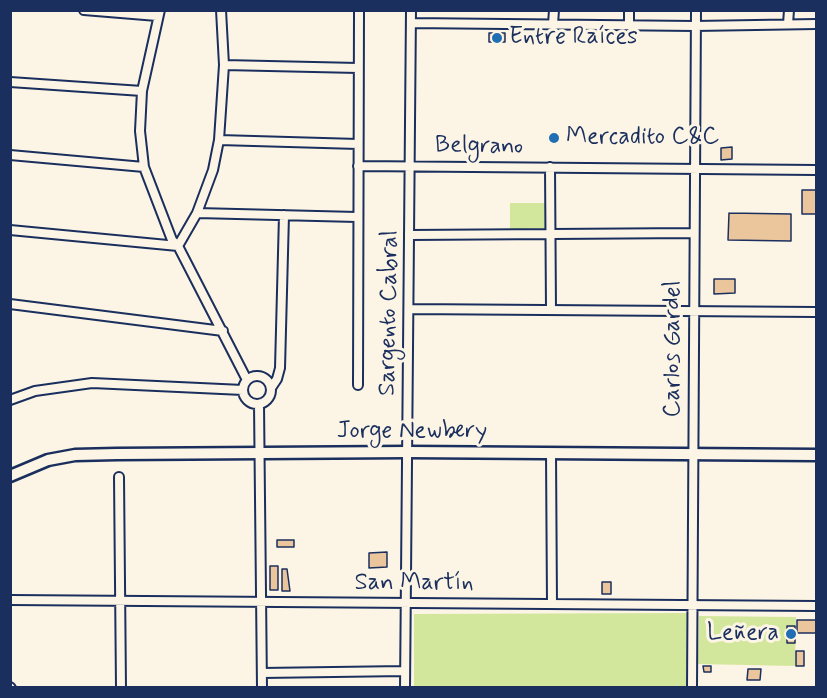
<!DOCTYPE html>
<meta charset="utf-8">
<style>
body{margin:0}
#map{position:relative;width:827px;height:698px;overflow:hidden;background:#fcf5e5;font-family:Mynerve,sans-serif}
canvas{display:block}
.frame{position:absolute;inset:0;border:12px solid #1b2f5e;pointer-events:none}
</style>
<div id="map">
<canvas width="827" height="698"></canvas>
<div class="frame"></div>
</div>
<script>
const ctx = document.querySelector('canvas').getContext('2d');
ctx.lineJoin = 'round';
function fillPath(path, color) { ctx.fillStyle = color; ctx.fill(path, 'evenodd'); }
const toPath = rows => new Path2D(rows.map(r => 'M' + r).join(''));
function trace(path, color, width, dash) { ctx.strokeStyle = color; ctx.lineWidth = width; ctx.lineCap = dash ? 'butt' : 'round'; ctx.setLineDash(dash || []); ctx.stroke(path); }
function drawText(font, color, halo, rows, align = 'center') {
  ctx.font = font + ' Mynerve,sans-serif'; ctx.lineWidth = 6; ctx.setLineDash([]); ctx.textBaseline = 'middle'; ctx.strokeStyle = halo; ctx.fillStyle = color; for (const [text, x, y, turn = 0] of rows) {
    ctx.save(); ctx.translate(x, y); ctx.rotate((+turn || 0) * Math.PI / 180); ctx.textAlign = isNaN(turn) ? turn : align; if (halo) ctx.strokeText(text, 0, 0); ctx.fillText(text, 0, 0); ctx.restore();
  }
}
const green = toPath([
 [510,203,548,203,549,228,510,229],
 [687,613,686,687,414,687,414,614],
 [699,616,796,617,795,666,698,664]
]);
const building = toPath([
 [489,33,505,33,505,42,489,42,489,33],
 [732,147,732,159,721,160,721,148,732,147],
 [802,190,816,190,816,214,802,214,802,190],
 [729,213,791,214,791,241,728,240,729,213],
 [714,279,735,279,735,293,714,294,714,279],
 [277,540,294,540,294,547,277,547,277,540],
 [387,552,387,567,369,568,369,553,387,552],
 [270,566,278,566,278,590,270,590,270,566],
 [282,569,287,569,290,591,282,591,282,569],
 [602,582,611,582,611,594,602,594,602,582],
 [797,620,816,620,816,633,797,633,797,620],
 [787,626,795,626,795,643,787,643,787,626],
 [796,651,804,651,804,666,796,666,796,651],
 [703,666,711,666,711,672,704,672,703,666],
 [748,669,761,669,760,680,747,680,748,669]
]);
const minor = toPath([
 [84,10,157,16],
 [160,10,142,91,140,131,144,167,172,240,178,246,247,380],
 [629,10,629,25],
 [411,23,695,26,816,24],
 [553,24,554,10],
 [788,24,789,10],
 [224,65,358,68],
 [10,82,142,91],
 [219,140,358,144],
 [10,155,144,167],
 [358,166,816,170],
 [550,167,551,310],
 [197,213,357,217],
 [10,230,178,246,197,213,213,170,219,140,224,65,221,10],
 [410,235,694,233],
 [10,304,223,331],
 [409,309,816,312],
 '243 390a14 14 0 1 1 28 0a14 14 0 1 1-28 0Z',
 [358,385,359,10],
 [271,388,277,379,280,368,284,215],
 [10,400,35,391,92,383,243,390],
 [259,404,262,688],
 [551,454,552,604],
 [119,477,121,688],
 [10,600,816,606],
 [262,673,405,671],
 [10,687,11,688],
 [405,688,411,10],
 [692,688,696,10]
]);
const secondary = toPath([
 [10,476,48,460,75,455,117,454,408,452,816,455]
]);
const markers = [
 [497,38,6,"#1f6fb2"],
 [554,138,6,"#1f6fb2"],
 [791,634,6,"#1f6fb2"]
];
const poiNames = [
 ["Entre Raíces",509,38],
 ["Mercadito C&C",566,138],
 ["Leñera",779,634,"right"]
];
const streetNames = [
 ["Belgrano",479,147,1],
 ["Sargento Cabral",390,313,-89],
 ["Carlos Gardel",674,349,-90],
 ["Jorge Newbery",412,432],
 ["San Martín",414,584]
];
fillPath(green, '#d2e79b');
fillPath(building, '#ebc69c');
trace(building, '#1b2f5e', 1.5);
trace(minor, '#1b2f5e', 12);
trace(secondary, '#1b2f5e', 15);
trace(minor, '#fcf5e5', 8);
trace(secondary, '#fcf5e5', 10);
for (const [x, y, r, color] of markers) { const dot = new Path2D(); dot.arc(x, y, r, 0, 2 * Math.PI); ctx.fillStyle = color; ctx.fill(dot); trace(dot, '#fcf5e5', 2); }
drawText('24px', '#1b2f5e', '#fcf5e5', poiNames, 'left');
drawText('24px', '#1b2f5e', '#fcf5e5', streetNames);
</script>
